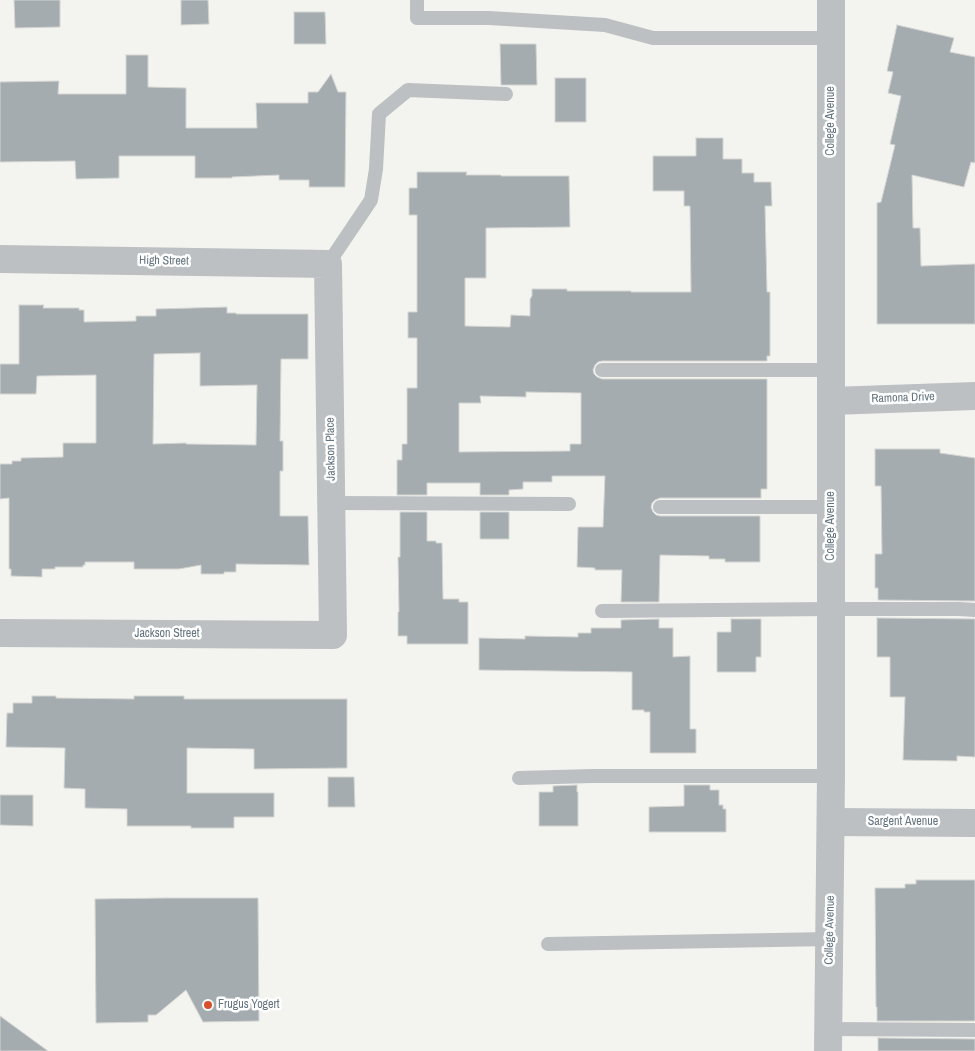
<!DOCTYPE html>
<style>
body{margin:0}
canvas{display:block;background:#f3f3ef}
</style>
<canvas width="975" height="1051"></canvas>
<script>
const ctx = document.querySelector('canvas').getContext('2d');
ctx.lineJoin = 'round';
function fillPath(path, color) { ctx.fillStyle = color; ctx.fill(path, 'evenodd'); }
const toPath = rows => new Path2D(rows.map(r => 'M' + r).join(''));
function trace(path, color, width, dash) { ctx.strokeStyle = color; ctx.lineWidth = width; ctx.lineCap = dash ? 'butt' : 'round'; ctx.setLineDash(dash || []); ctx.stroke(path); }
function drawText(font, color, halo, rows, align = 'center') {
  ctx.font = font + ' "Archivo Narrow",sans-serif'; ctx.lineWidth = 5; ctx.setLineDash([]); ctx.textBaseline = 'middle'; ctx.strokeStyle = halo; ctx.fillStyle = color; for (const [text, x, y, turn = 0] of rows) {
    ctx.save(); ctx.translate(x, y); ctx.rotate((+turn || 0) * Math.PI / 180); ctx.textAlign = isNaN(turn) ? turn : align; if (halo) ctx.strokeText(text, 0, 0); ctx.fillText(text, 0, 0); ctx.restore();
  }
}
const building = toPath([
 [14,0,60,0,60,27,15,28,14,0],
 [181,0,208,0,209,24,181,25,181,0],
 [294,12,325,12,326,44,294,44,294,12],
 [897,25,954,38,950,52,975,57,975,163,971,162,964,187,912,175,913,228,920,228,921,266,975,264,975,324,877,324,877,203,881,202,895,145,890,144,901,96,888,93,893,72,887,71,897,25],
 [500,44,536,44,537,85,501,85,500,44],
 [126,55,148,55,148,87,186,88,186,128,257,128,256,103,308,103,308,92,318,92,331,74,338,92,346,92,345,187,309,187,309,180,279,180,279,175,232,177,232,178,195,178,195,156,119,156,119,178,76,179,75,161,0,162,0,82,59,81,58,94,126,94,126,55],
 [555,78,586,78,586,122,555,122,555,78],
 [696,138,723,138,723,159,742,159,742,173,754,173,754,182,771,182,772,206,765,206,767,292,770,292,770,356,767,356,767,361,602,361,598,362,595,365,593,370,594,374,597,377,602,379,767,379,767,489,761,489,761,498,660,498,655,500,652,503,651,507,653,512,656,515,660,516,760,516,760,562,725,562,725,559,709,559,709,556,660,555,659,602,621,602,622,570,595,570,595,568,577,567,578,527,603,527,605,476,552,476,552,482,523,482,523,489,509,490,509,495,480,495,480,483,427,483,427,495,397,495,397,460,402,460,402,444,407,444,407,388,417,388,417,338,408,338,408,312,417,312,417,215,409,215,409,188,417,188,417,172,467,172,466,175,501,175,501,176,569,176,570,227,486,228,486,278,465,278,465,326,510,327,511,315,530,316,530,299,532,296,532,289,567,289,567,291,631,291,631,292,691,292,690,206,684,206,684,191,653,191,653,156,696,156,696,138],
 [526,392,581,393,581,444,570,444,570,451,459,452,459,403,481,403,480,396,526,397,526,392],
 [19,305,44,305,43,308,79,308,79,310,84,310,84,322,136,321,136,316,156,316,156,309,227,307,227,313,236,313,236,314,308,314,308,359,281,359,280,441,283,441,283,471,280,471,280,516,308,516,309,565,236,564,236,572,224,572,224,574,201,574,201,565,179,569,134,569,134,562,85,562,85,565,83,565,83,567,55,567,55,569,42,569,42,577,11,576,11,569,9,569,9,498,0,499,0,464,12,464,12,461,21,461,21,458,63,457,63,443,96,443,96,375,37,376,36,394,0,394,0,364,19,364,19,305],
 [200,353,200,386,257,385,256,445,186,444,186,443,153,444,154,354,200,353],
 [875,449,940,449,940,453,975,458,975,601,878,600,878,588,875,588,875,554,882,554,881,486,875,486,875,449],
 [400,512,427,512,427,541,436,541,436,543,442,543,443,599,459,599,459,602,468,602,468,644,407,644,407,636,398,636,398,612,399,612,398,557,400,557,400,512],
 [480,512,509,512,509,539,480,539,480,512],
 [877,618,975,619,975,757,957,756,957,761,903,760,905,697,890,697,890,657,877,657,877,618],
 [659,619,659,628,673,628,673,657,690,656,690,729,696,729,696,753,650,753,650,712,644,712,644,710,632,710,632,672,479,670,479,638,525,639,525,636,578,637,578,633,591,633,591,628,621,628,621,620,659,619],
 [731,619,761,619,761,657,756,657,756,672,717,672,717,632,731,632,731,619],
 [32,696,56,696,56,698,134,699,134,696,184,696,184,699,347,699,347,768,254,769,254,749,187,748,187,793,274,793,274,817,234,817,234,828,191,828,191,826,127,826,127,809,85,808,85,789,64,788,65,748,6,747,7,713,13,713,13,703,32,703,32,696],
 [328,777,354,777,355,807,328,807,328,777],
 [577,785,577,792,578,792,578,826,539,826,539,792,553,792,553,786,577,785],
 [684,785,710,785,710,790,719,790,719,805,723,805,723,809,726,809,726,832,649,832,649,807,684,806,684,785],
 [0,795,33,795,33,826,0,825,0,795],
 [916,880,975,880,975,1021,877,1021,877,1007,876,1007,875,888,905,888,905,884,916,884,916,880],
 [167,898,258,898,259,1021,203,1022,186,990,156,1015,148,1015,148,1022,96,1023,95,899,167,898],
 [0,1016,48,1051,0,1051,0,1016],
 [878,1038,975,1039,975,1051,878,1051,878,1038]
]);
const service = toPath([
 [417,0,417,18,489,18,605,25,653,38,831,38],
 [328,264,371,200,376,169,379,114,408,90,506,94],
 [602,370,831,370],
 [331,503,569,504],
 [660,507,831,507],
 [602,611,831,609,959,609,975,610],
 [519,778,592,776,831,776],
 [548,944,830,939],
 [829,1029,975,1030]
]);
const minor = toPath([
 [0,259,328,264,333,635,0,633],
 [831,401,975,396],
 [831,822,975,823]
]);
const tertiary = toPath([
 [828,1051,831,776,831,0]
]);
const markers = [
 [208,1005,5,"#d84f2b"]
];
const streetNames = [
 ["College Avenue",831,121,-90],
 ["High Street",164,261,1],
 ["Ramona Drive",903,398,-2],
 ["Jackson Place",331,449,-91],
 ["College Avenue",831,526,-90],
 ["Jackson Street",167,634],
 ["Sargent Avenue",903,822],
 ["College Avenue",830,930,-89]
];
const poiNames = [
 ["Frugus Yogert",218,1005]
];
fillPath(building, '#a4acb0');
trace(building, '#d4d4d2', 1);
trace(service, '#bcc0c3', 14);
trace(minor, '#bcc0c3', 28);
trace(tertiary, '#bcc0c3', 28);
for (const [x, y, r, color] of markers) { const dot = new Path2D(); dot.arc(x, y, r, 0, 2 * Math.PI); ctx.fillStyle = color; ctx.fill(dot); trace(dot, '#fff', 2); }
drawText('12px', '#64747f', '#fff', streetNames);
drawText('12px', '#64747f', '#fff', poiNames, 'left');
</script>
